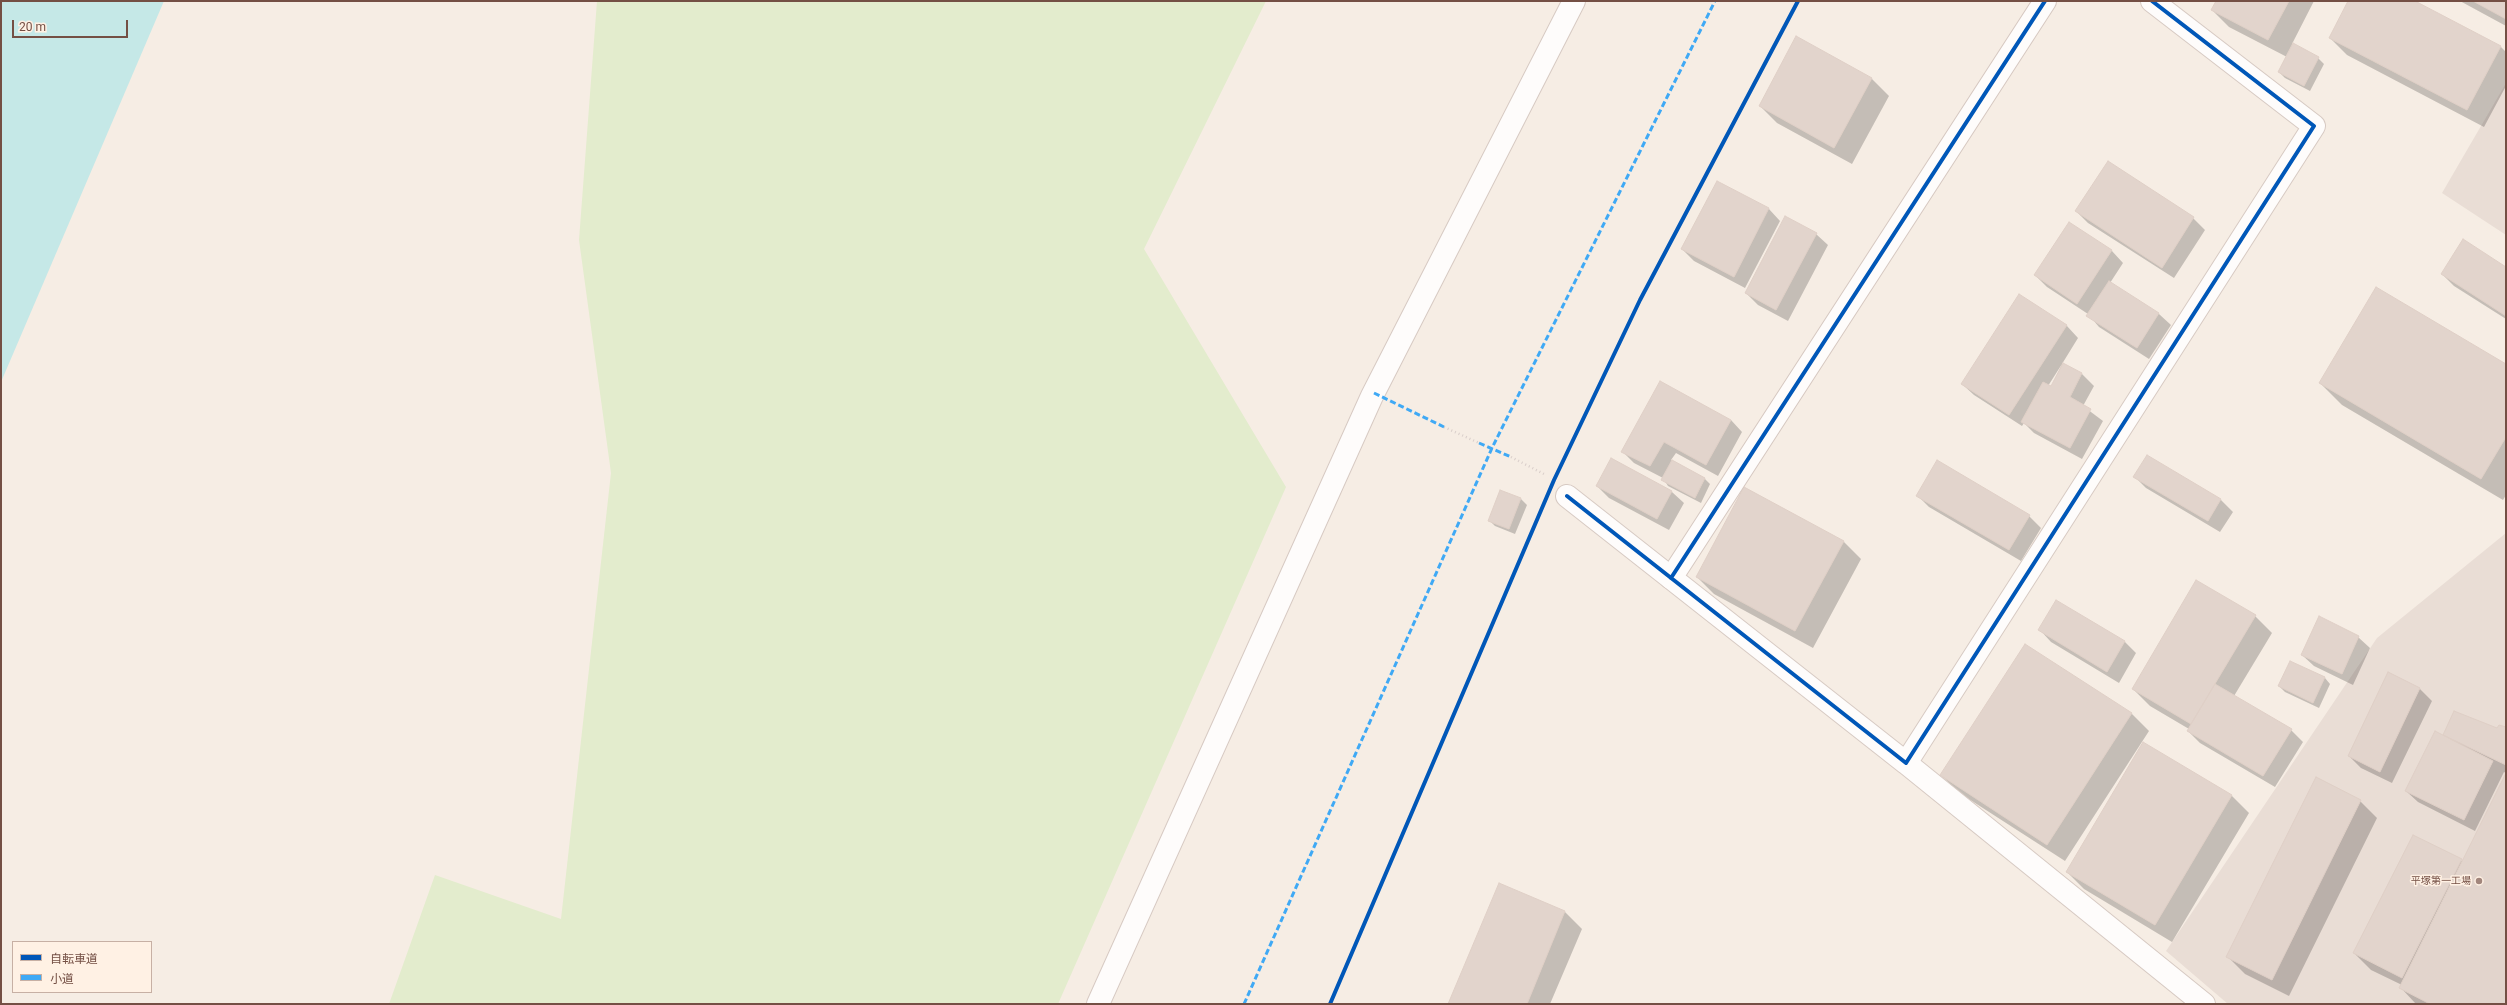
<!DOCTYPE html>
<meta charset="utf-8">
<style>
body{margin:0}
#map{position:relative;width:2507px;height:1005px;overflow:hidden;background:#f6ede4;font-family:Roboto,"Noto Sans JP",sans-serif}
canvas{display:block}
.frame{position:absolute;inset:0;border:2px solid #744f44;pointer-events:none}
.legend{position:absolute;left:12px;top:941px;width:140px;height:52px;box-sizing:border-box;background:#fff1e4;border:1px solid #c7b0a4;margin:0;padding:5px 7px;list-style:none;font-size:12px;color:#744f44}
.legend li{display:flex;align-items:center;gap:8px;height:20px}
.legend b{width:20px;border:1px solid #c7b0a4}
.scale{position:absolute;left:12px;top:20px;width:116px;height:18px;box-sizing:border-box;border:2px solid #744f44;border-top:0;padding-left:5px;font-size:12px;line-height:14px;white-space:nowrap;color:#744f44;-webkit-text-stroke:3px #fff1e4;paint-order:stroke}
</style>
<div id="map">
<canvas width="2507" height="1005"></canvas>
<div class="frame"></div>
<ul class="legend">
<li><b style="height:5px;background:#0057b8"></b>自転車道</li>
<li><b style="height:5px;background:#3fa9f5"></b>小道</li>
</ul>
<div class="scale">20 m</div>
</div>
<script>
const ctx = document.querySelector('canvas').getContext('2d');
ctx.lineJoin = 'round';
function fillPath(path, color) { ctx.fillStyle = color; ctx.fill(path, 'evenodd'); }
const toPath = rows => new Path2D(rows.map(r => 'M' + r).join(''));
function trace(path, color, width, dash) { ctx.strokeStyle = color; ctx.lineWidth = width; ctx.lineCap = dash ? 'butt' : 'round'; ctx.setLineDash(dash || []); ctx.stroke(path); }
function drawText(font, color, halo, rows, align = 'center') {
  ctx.font = font + ' Roboto,"Noto Sans JP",sans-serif'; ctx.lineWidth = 3; ctx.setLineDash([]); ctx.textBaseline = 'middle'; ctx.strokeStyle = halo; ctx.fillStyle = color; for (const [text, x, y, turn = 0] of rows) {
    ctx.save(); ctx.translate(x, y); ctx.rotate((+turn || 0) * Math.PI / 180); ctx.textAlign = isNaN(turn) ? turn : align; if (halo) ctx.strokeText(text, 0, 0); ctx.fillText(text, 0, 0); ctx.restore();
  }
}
const industrial = toPath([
 [2506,83,2506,235,2442,193],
 [2506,533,2506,1004,2228,1004,2166,951,2377,638]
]);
const green = toPath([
 [597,1,1266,1,1144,249,1286,487,1058,1004,389,1004,435,875,561,919,611,473,579,240]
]);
const water = toPath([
 [1,1,164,1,1,382]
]);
const shadow = toPath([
 [2217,1,2314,1,2292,44,2318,58,2324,64,2310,91,2285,78,2279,72,2287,57,2229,27,2212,10],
 [2349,1,2413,1,2501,47,2506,52,2506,86,2484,127,2347,55,2330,38],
 [2460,1,2506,1,2506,26],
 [1797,38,1872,79,1889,96,1852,164,1777,123,1760,106],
 [1717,182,1769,209,1780,221,1745,288,1694,261,1682,249],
 [2076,211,2193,218,2205,230,2174,278,2088,223],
 [2069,223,2112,251,2123,263,2110,283,2159,314,2171,325,2149,359,2099,327,2088,314,2047,287,2035,275],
 [1816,234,1828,245,1788,321,1758,305,1746,293],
 [2506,269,2506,319,2454,286,2442,274],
 [2020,296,2067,326,2078,338,2062,364,2082,374,2094,386,2083,406,2103,421,2082,459,2034,433,2024,423,2022,426,1974,395,1962,384],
 [2062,364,2051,388,2048,386],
 [2506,365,2506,495,2503,500,2342,405,2320,383],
 [1731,420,1742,432,1718,476,1676,453,1671,460,1705,479,1710,484,1701,503,1668,486,1663,478,1634,463,1622,451],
 [2147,456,2221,500,2233,512,2220,532,2146,488,2135,477],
 [1612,459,1672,492,1684,503,1669,530,1609,498,1597,486],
 [1937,462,2029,516,2041,528,2021,561,1929,507,1917,495],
 [1745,488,1844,542,1861,559,1813,648,1714,594,1697,577],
 [1500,491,1521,499,1527,505,1515,534,1495,526,1489,520],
 [2057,602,2125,642,2136,653,2119,683,2051,642,2040,630],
 [2255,616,2272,633,2234,696,2291,730,2303,742,2275,787,2200,743,2188,731,2189,729,2150,706,2133,689],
 [2358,637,2370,648,2353,685,2314,666,2302,655],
 [2025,645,2132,714,2149,731,2065,861,1958,792,1941,775],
 [2388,674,2420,689,2432,701,2392,783,2361,768,2349,756],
 [2325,678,2330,684,2319,708,2285,692,2279,686],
 [2506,729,2506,773,2504,772,2475,831,2418,802,2406,791,2450,740,2444,734],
 [2143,743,2232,796,2249,813,2172,942,2084,889,2067,872],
 [2506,775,2506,1004,2416,1004,2401,988,2402,985,2371,970,2354,953,2414,836,2463,862],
 [2360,801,2377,818,2289,996,2245,974,2228,957],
 [1500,884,1565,912,1582,929,1550,1004,1449,1004]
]);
const building = toPath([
 [2216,1,2289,1,2268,40,2211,10,2216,1],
 [2348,1,2415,1,2501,46,2467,110,2329,38,2348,1],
 [2473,1,2506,1,2506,19,2473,1],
 [1796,36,1872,78,1834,148,1759,106,1796,36],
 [2293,43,2319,57,2304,86,2278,72,2293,43],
 [2108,161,2194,217,2162,268,2075,211,2108,161],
 [1717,181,1769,208,1734,277,1681,249,1717,181],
 [1785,216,1817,233,1776,310,1745,293,1785,216],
 [2069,222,2112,250,2077,304,2034,275,2069,222],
 [2463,239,2506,267,2506,316,2441,274,2463,239],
 [2109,281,2159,313,2137,348,2086,316,2109,281],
 [2376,287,2506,364,2506,437,2481,479,2319,383,2376,287],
 [2019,294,2067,325,2009,415,1961,384,2019,294],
 [2063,363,2082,373,2070,397,2091,409,2070,448,2021,422,2043,382,2051,386,2063,363],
 [1660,381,1731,420,1706,465,1664,442,1650,466,1621,452,1660,381],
 [2147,455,2221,499,2208,521,2133,477,2147,455],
 [1611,458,1672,491,1657,519,1596,486,1611,458],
 [1672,460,1705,478,1695,498,1661,480,1672,460],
 [1937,460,2030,515,2009,550,1916,496,1937,460],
 [1744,487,1844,541,1795,631,1696,577,1744,487],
 [1500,490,1521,498,1509,529,1488,521,1500,490],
 [2196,580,2256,615,2191,724,2132,689,2196,580],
 [2056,600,2125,641,2107,672,2038,630,2056,600],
 [2319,616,2359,636,2342,674,2301,655,2319,616],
 [2025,644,2132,713,2047,845,1940,775,2025,644],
 [2290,661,2325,677,2313,703,2278,686,2290,661],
 [2388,672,2420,688,2380,772,2348,756,2388,672],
 [2215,684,2292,729,2263,776,2187,731,2215,684],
 [2454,711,2497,728,2499,725,2506,727,2506,765,2443,735,2454,711],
 [2435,731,2493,761,2464,820,2405,791,2435,731],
 [2143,742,2232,795,2155,925,2066,872,2143,742],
 [2506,773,2506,1004,2430,1004,2399,988,2506,773],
 [2316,777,2361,800,2272,980,2226,957,2316,777],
 [2413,835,2462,859,2402,978,2353,953,2413,835],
 [1499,883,1565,911,1527,1004,1448,1004,1499,883]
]);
const path = toPath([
 [1444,427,1479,443],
 [1511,457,1544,474]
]);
const lane = toPath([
 [1098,1004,1372,396,1574,1]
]);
const street = toPath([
 [1567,496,1906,763,2314,126,2152,1],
 [1906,763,2204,1004]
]);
const secondary = toPath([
 [1671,578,2045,1]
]);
const quiet = toPath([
 [1374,393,1444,427],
 [1479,443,1511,457],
 [1244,1004,1492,448,1715,1]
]);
const cycleway = toPath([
 [1567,496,1906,763,2314,126,2152,1],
 [1671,578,2045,1],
 [1330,1004,1554,480,1640,300,1798,1]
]);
const markers = [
 [2479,881,4,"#a2867c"]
];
const poiNames = [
 ["平塚第一工場",2471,881]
];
fillPath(industrial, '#e9ddd5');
fillPath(green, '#e3eccd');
fillPath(water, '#c5e8e7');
fillPath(shadow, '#0003');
fillPath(building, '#e2d4cc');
trace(building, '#dfcfc6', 1);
trace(lane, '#d7cac3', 24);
trace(street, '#d7cac3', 24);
trace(secondary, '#d6c8c1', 24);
trace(path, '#d9ceca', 2.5, [1, 3]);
trace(lane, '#fefcfb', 22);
trace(street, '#fefcfb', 22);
trace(secondary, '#fefcfb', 22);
trace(quiet, '#3fa9f5', 3, [6, 3]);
trace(cycleway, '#0057b8', 4);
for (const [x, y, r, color] of markers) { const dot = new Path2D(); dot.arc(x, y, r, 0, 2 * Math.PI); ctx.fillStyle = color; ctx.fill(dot); trace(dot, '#fff1e4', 1.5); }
drawText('10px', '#744f44', '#fff1e4', poiNames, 'right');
</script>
